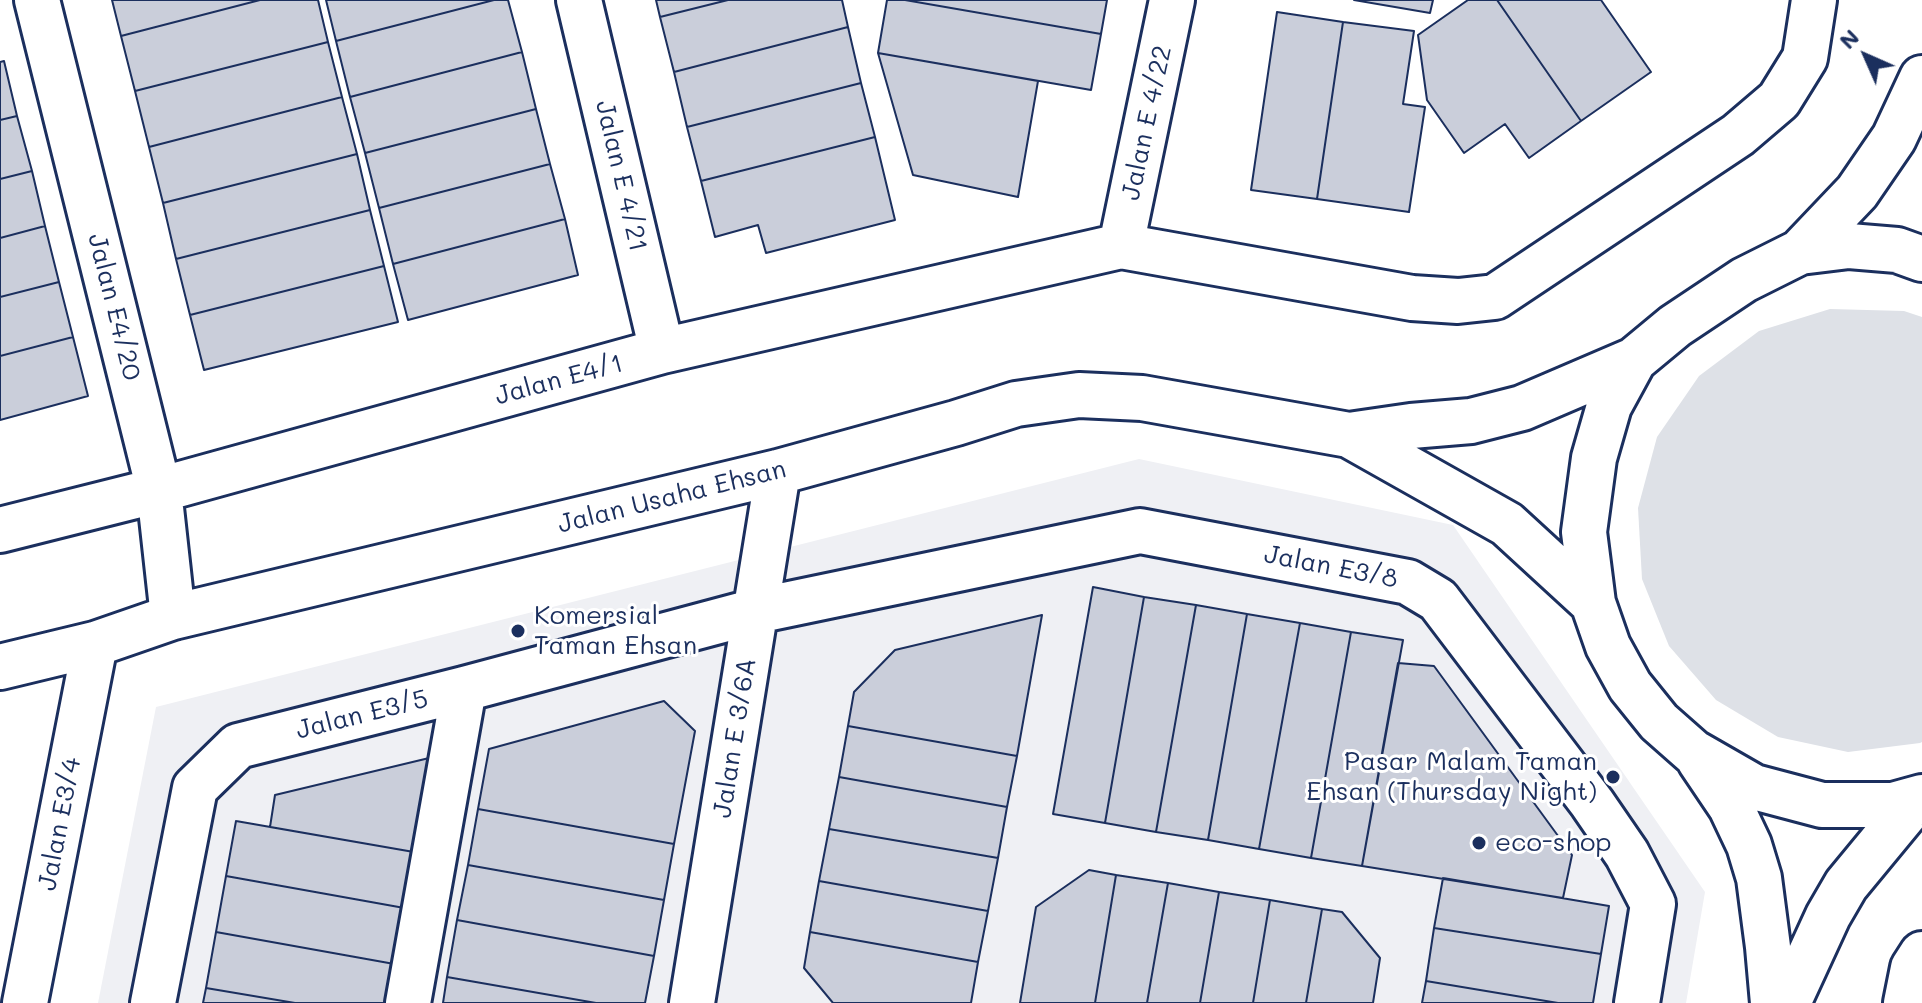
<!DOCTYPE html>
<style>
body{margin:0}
#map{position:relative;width:1922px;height:1003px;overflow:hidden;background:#fff;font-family:Mali,sans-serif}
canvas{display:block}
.north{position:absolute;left:1826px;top:16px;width:80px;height:80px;-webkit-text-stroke:6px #fff;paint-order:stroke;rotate:315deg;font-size:22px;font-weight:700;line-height:32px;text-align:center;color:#1b2f5e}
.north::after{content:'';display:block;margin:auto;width:28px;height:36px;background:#1b2f5e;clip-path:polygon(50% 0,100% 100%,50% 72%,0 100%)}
</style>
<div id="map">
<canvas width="1922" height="1003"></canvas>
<div class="north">N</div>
</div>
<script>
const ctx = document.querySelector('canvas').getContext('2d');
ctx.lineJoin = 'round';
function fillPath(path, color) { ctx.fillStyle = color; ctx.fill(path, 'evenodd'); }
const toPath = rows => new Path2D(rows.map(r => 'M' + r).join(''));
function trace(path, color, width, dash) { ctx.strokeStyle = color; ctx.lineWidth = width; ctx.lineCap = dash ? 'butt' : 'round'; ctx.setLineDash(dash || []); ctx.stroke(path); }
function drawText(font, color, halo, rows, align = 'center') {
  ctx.font = font + ' Mali,sans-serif'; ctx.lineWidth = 6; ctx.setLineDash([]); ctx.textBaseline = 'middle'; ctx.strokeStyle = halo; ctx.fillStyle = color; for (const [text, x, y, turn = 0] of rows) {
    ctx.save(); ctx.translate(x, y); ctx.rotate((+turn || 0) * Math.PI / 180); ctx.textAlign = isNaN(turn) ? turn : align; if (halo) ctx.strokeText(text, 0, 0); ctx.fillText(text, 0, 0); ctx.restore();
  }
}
const built = toPath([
 [1139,459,1453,525,1705,892,1686,1003,98,1003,156,707]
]);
const green = toPath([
 [1830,309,1904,311,1922,317,1922,742,1920,743,1848,752,1778,737,1716,700,1669,646,1642,579,1638,508,1657,437,1699,376,1759,331]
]);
const building = toPath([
 [112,0,260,0,121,36,112,0],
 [260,0,318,0,328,42,135,91,121,36,260,0],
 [326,0,494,0,336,41,326,0],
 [494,0,508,0,522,52,350,97,336,41,494,0],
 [656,0,728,0,660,17,656,0],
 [728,0,842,0,848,27,674,72,660,17,728,0],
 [887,0,905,0,1101,34,1091,90,878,53,887,0],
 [905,0,1107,0,1101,34,905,0],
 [1354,0,1433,0,1430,13,1354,0],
 [1468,0,1497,0,1581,121,1529,158,1505,124,1464,153,1427,100,1418,35,1468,0],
 [1497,0,1601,0,1651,72,1581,121,1497,0],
 [1277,12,1343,22,1317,199,1251,190,1277,12],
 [1343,22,1414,31,1403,104,1425,107,1409,212,1317,199,1343,22],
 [848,27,861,83,687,127,674,72,848,27],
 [328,42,342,97,149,147,135,91,328,42],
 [522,52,536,109,365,153,350,97,522,52],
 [878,53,1038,81,1018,197,913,175,878,53],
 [4,61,17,116,0,120,0,62,4,61],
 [861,83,875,137,701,181,687,127,861,83],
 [342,97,357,154,163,203,149,147,342,97],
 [536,109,550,164,379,208,365,153,536,109],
 [17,116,32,171,0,179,0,120,17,116],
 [875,137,895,220,766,253,758,225,715,237,701,181,875,137],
 [357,154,370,210,176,259,163,203,357,154],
 [550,164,565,219,393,264,379,208,550,164],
 [32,171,45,226,0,238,0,179,32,171],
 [370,210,384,266,190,315,176,259,370,210],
 [565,219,578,275,408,320,393,264,565,219],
 [45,226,59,282,0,297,0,238,45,226],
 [384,266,398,322,204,370,190,315,384,266],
 [59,282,73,337,0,356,0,297,59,282],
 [73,337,88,396,0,420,0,356,73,337],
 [1093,587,1144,597,1105,823,1053,814,1093,587],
 [1144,597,1196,605,1156,832,1105,823,1144,597],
 [1196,605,1247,614,1208,840,1156,832,1196,605],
 [1247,614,1300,623,1259,849,1208,840,1247,614],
 [1042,615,1017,756,848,726,854,692,895,650,1042,615],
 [1300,623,1351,632,1311,858,1259,849,1300,623],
 [1351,632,1403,640,1362,866,1311,858,1351,632],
 [1398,663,1434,666,1572,855,1563,898,1362,866,1398,663],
 [664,701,695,731,674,844,478,809,489,749,664,701],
 [848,726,1017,756,1007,807,839,777,848,726],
 [450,753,431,855,270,827,275,795,450,753],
 [839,777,1007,807,998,858,829,829,839,777],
 [478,809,674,844,664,900,468,865,478,809],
 [236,821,431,855,421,911,226,876,236,821],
 [829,829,998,858,988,911,819,881,829,829],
 [468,865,664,900,654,956,457,920,468,865],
 [1089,870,1116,875,1095,1003,1020,1003,1036,907,1089,870],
 [1116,875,1168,883,1147,1003,1095,1003,1116,875],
 [226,876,421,911,411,967,216,932,226,876],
 [1443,878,1609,906,1601,954,1434,928,1443,878],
 [819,881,988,911,978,962,810,932,819,881],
 [1168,883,1219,892,1200,1003,1147,1003,1168,883],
 [1219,892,1270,900,1253,1003,1200,1003,1219,892],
 [1270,900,1322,909,1306,1003,1253,1003,1270,900],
 [1322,909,1342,912,1380,958,1373,1003,1306,1003,1322,909],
 [457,920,654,956,645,1003,596,1003,447,977,457,920],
 [1434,928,1601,954,1593,1003,1558,1003,1426,981,1434,928],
 [216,932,411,967,404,1003,295,1003,206,988,216,932],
 [810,932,978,962,971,1003,833,1003,804,968,810,932],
 [447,977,596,1003,443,1003,447,977],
 [1426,981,1558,1003,1422,1003,1426,981],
 [206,988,295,1003,203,1003,206,988]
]);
const minor = toPath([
 [37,0,159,490,173,617],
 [579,0,662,351],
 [1121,246,1172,0],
 [1800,252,1857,192,1894,138,1922,78],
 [1922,259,1897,250,1849,246,1800,252,1744,280,1675,326,1634,360,1609,406,1594,458,1584,532,1593,603,1608,646,1630,686,1659,722,1693,752,1754,787,1822,805,1893,805,1922,797],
 [1349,435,1411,426,1471,421,1522,408,1634,360],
 [0,530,159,490,662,351,1121,246,1412,298,1458,301,1495,297,1738,135,1779,100,1805,58,1814,0],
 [0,667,95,644,173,617,778,472,956,423,1016,404,1079,395,1142,398,1349,435,1507,524,1593,603],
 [1700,761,1731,807,1749,845,1759,878,1768,947,1773,1003],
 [25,1003,95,644],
 [153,1003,195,788,238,746,464,689,756,611,1140,531,1408,582,1438,600,1592,803,1627,854,1653,904,1637,1003],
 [408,1003,464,689],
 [692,1003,778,472],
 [1788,1003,1828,916,1846,885,1912,805,1922,801],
 [1906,1003,1913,968,1922,954]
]);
const markers = [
 [518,631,8,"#1b2f5e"],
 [1613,777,8,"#1b2f5e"],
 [1479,843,8,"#1b2f5e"]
];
const streetNames = [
 ["Jalan E 4/22",1147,123,-78],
 ["Jalan E 4/21",621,176,77],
 ["Jalan E4/20",114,307,76],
 ["Jalan E4/1",559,380,-15],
 ["Jalan Usaha Ehsan",672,497,-14],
 ["Jalan E3/8",1331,567,11],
 ["Jalan E3/5",362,715,-14],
 ["Jalan E 3/6A",735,738,-81],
 ["Jalan E3/4",60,824,-79]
];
const poiNames = [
 ["Komersial",534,616],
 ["Taman Ehsan",534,646],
 ["Pasar Malam Taman",1597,762,"right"],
 ["Ehsan (Thursday Night)",1597,792,"right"],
 ["eco-shop",1495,843]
];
fillPath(built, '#eff0f4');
fillPath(green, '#dee1e7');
fillPath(building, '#caceda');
trace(building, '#1b2f5e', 2);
trace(minor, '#1b2f5e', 50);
trace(minor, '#fff', 44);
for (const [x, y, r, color] of markers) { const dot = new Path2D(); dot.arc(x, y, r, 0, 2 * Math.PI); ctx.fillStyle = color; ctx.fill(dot); trace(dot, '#fff', 3); }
drawText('26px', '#1b2f5e', '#fff', streetNames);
drawText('26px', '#1b2f5e', '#fff', poiNames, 'left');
</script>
